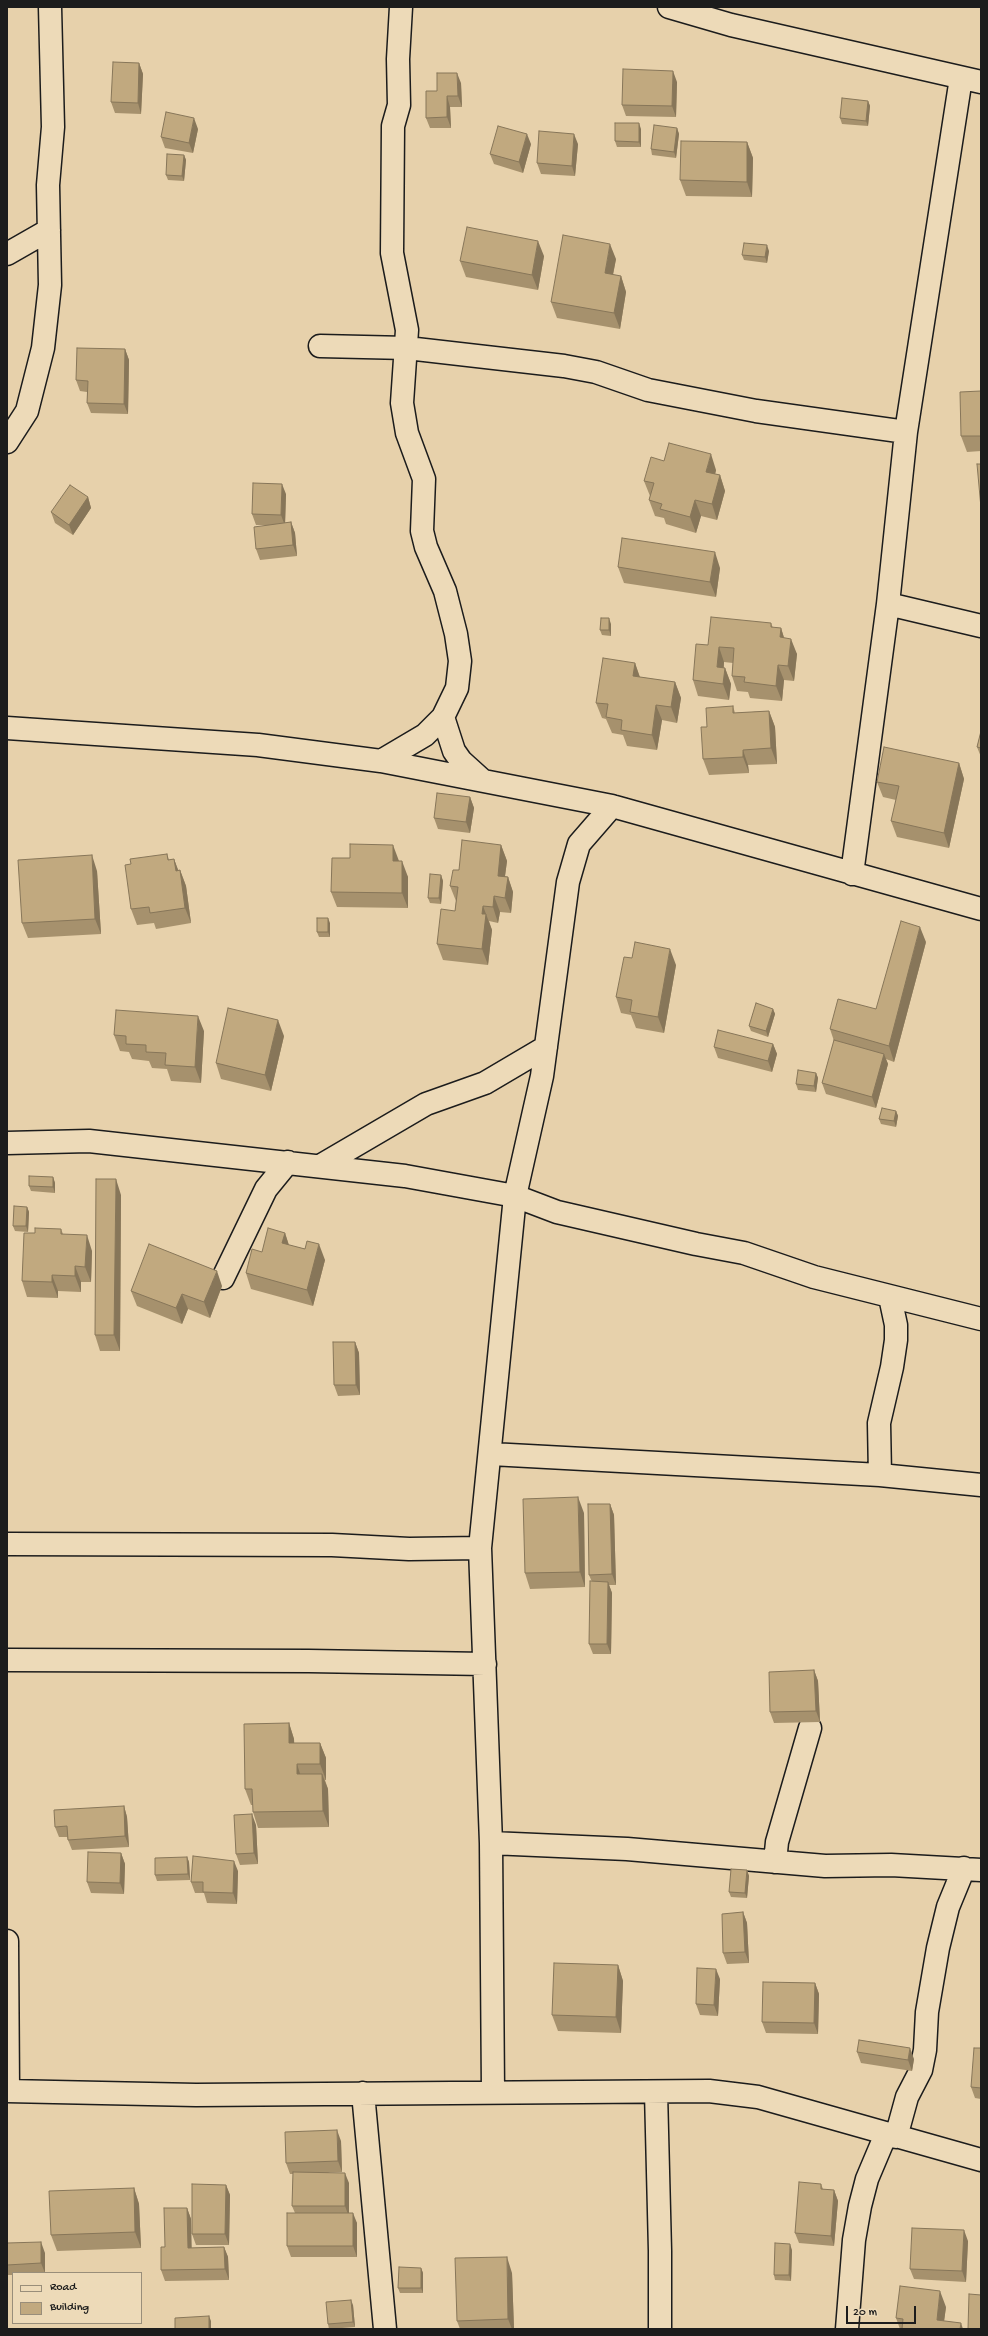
<!DOCTYPE html>
<style>
body{margin:0}
#map{position:relative;width:988px;height:2336px;overflow:hidden;background:#e7d1ab;font-family:"Gochi Hand",sans-serif}
canvas{display:block}
.frame{position:absolute;inset:0;border:8px solid #1c1c1c;pointer-events:none}
.legend{position:absolute;left:12px;top:2272px;width:130px;height:52px;box-sizing:border-box;background:#eddab8;border:1px solid #998e7a;margin:0;padding:5px 7px;list-style:none;font-size:12px;color:#1c1c1c}
.legend li{display:flex;align-items:center;gap:8px;height:20px}
.legend b{width:20px;border:1px solid #998e7a}
.scale{position:absolute;left:846px;top:2306px;width:70px;height:18px;box-sizing:border-box;border:2px solid #1c1c1c;border-top:0;padding-left:5px;font-size:12px;line-height:14px;white-space:nowrap;color:#1c1c1c;-webkit-text-stroke:3px #eddab8;paint-order:stroke}
</style>
<div id="map">
<canvas width="988" height="2336"></canvas>
<div class="frame"></div>
<ul class="legend">
<li><b style="height:5px;background:#eddab8"></b>Road</li>
<li><b style="height:11px;background:#c1a97f"></b>Building</li>
</ul>
<div class="scale">20 m</div>
</div>
<script>
const ctx = document.querySelector('canvas').getContext('2d');
ctx.lineJoin = 'round';
const toPath = rows => new Path2D(rows.map(r => 'M' + r).join(''));
function trace(path, color, width, dash) { ctx.strokeStyle = color; ctx.lineWidth = width; ctx.lineCap = dash ? 'butt' : 'round'; ctx.setLineDash(dash || []); ctx.stroke(path); }
function fillPath(path, color) { ctx.fillStyle = color; ctx.fill(path, 'evenodd'); }
const street = toPath([
 [669,7,731,25,981,82],
 [7,254,49,230],
 [320,346,407,348,564,366,596,372,648,390,756,411,906,432],
 [7,442,27,411,43,348,50,285,48,185,53,127,50,7],
 [888,604,981,626],
 [443,717,454,751,461,761,482,780],
 [7,728,258,745,381,761,612,806,981,909],
 [381,761,425,735,443,717,457,688,460,661,456,634,445,591,426,547,422,531,424,479,407,433,402,403,407,330,392,253,393,126,399,105,398,59,401,7],
 [852,874,888,604,906,432,961,78],
 [7,1143,89,1141,405,1176,515,1196,557,1212,696,1244,744,1253,814,1277,981,1319],
 [320,1166,426,1104,485,1083,546,1047],
 [223,1278,266,1189,288,1162],
 [491,1454,880,1475,981,1485],
 [880,1475,879,1423,892,1367,896,1340,896,1325,890,1297],
 [7,1544,332,1545,409,1549,480,1548],
 [7,1660,309,1661,485,1664],
 [491,1843,627,1849,825,1866,891,1865,981,1870],
 [775,1862,777,1842,810,1728],
 [7,1941,8,2091],
 [7,2091,196,2095,709,2091,758,2097,981,2160],
 [493,2092,491,1843,480,1548,515,1196,542,1076,568,882,579,844,612,806],
 [656,2092,660,2251,660,2329],
 [363,2093,385,2329],
 [896,2137,907,2097,921,2070,925,2050,927,2012,938,1948,948,1907,964,1868],
 [847,2329,854,2240,860,2206,867,2179,886,2134]
]);
const wall = toPath([
 [139,63,143,74,141,114,115,113,111,102],
 [677,82,676,117,626,116,622,105],
 [461,83,462,107,450,107,451,128,430,128,426,118,437,91],
 [868,101,870,106,868,126,842,124,840,118],
 [677,128,679,134,676,158,652,155,651,149],
 [198,129,193,153,165,148,161,137],
 [641,129,641,147,617,147,615,141],
 [747,142,753,158,752,197,686,196,680,180],
 [531,144,523,173,494,164,490,154],
 [578,144,575,176,541,174,537,163],
 [184,155,186,160,184,181,168,180,166,175],
 [769,251,767,263,744,260,742,255],
 [544,256,538,290,466,277,460,261],
 [616,259,613,275,621,276,626,292,620,329,557,318,551,302],
 [125,349,129,360,128,414,91,413,87,403,87,392,80,391,76,380],
 [981,391,981,451,967,452,961,436],
 [664,461,716,470,715,474,720,475,725,491,717,520,701,516,696,533,666,524,664,518,655,516,649,500,650,496,644,481],
 [286,494,285,523,291,522,295,533,297,556,260,560,256,549,265,525,256,525,252,514],
 [88,497,91,508,73,535,55,523,51,512],
 [618,567,720,568,716,597,624,583],
 [771,623,773,628,781,628,784,638,797,654,794,681,784,680,782,701,750,698,748,692,737,691,732,676,733,663,724,662,724,668,725,668,731,684,729,700,698,696,693,680,708,645],
 [611,624,611,636,602,635,600,630],
 [635,663,640,677,675,682,681,698,677,723,662,720,657,750,627,746,623,735,612,733,606,719,602,718,596,703],
 [733,706,735,713,769,711,775,727,777,764,748,765,749,773,709,775,703,759,707,727],
 [981,731,981,757,977,747],
 [959,763,964,779,949,848,897,837,891,821,896,800,883,797,877,782],
 [470,797,474,808,470,833,438,829,434,818],
 [501,845,507,861,505,876,508,877,513,892,511,913,500,912,498,923,489,921,492,930,488,965,443,960,437,944,455,911,456,901,450,886,459,870],
 [167,854,169,860,174,859,178,870,180,870,186,886,191,923,156,929,154,923,137,925,131,909,131,864],
 [399,861,408,877,408,908,337,907,331,892],
 [97,871,101,934,28,938,22,923],
 [441,875,443,881,441,904,430,903,428,898],
 [330,923,330,937,319,937,317,932],
 [926,942,894,1062,886,1059,888,1064,876,1108,826,1094,822,1083,834,1041,830,1029,876,1009],
 [632,958,676,965,664,1033,636,1028,631,1015,621,1013,616,997],
 [773,1009,775,1014,768,1037,751,1031,749,1026],
 [204,1031,201,1083,171,1081,167,1069,152,1068,149,1061,132,1059,129,1052,120,1051,114,1035],
 [284,1036,271,1091,221,1079,216,1063],
 [773,1044,777,1054,772,1072,718,1058,714,1047],
 [816,1073,818,1078,816,1092,798,1090,796,1084],
 [896,1111,898,1116,896,1127,881,1124,879,1119],
 [53,1177,55,1183,55,1193,31,1191,29,1186],
 [121,1195,120,1351,100,1351,95,1335],
 [27,1207,29,1212,28,1232,15,1231,13,1226],
 [61,1229,63,1234,92,1251,91,1282,81,1282,81,1292,58,1291,58,1298,27,1297,22,1281,35,1233],
 [285,1233,289,1245,305,1249,325,1260,313,1306,251,1289,246,1273,262,1252],
 [222,1286,210,1318,188,1309,182,1324,137,1306,131,1291],
 [355,1342,359,1353,360,1395,338,1396,334,1385],
 [610,1504,614,1515,616,1585,609,1585,612,1593,611,1654,593,1654,589,1644,592,1582,589,1575],
 [584,1513,585,1587,530,1589,525,1573],
 [814,1670,818,1681,820,1722,774,1723,770,1712],
 [289,1723,294,1739,294,1743,320,1743,326,1758,326,1780,325,1780,328,1789,329,1827,258,1828,253,1812,253,1805,251,1805,245,1789],
 [124,1806,127,1817,129,1847,72,1850,68,1840,67,1837,59,1837,55,1827],
 [256,1825,258,1864,240,1865,236,1854],
 [121,1853,125,1864,124,1894,91,1893,87,1882],
 [187,1857,189,1862,190,1880,157,1881,155,1875],
 [747,1870,749,1876,747,1898,731,1897,729,1892],
 [238,1871,237,1904,207,1903,204,1893,195,1893,191,1882],
 [743,1912,747,1923,749,1963,727,1964,723,1953],
 [618,1965,623,1981,621,2033,558,2031,552,2015],
 [720,1979,718,2016,700,2015,696,2004],
 [815,1983,819,1994,818,2034,766,2033,762,2022],
 [981,2048,981,2099,975,2098,971,2087],
 [857,2052,914,2059,912,2071,861,2063],
 [341,2141,342,2172,328,2172,349,2183,349,2213,357,2223,357,2257,291,2257,287,2246,295,2213,292,2206,293,2174,290,2174,286,2163],
 [821,2184,823,2189,834,2190,838,2201,834,2246,799,2243,795,2233],
 [226,2185,230,2195,229,2245,196,2245,192,2234],
 [134,2188,139,2204,141,2248,57,2251,51,2235],
 [187,2208,191,2219,191,2248,224,2247,228,2257,229,2280,165,2281,161,2270,165,2247],
 [968,2241,966,2282,914,2279,910,2269],
 [7,2243,45,2253,45,2273,13,2273,13,2275,7,2275],
 [792,2250,791,2281,775,2280,774,2275],
 [421,2268,423,2273,423,2293,400,2293,398,2288],
 [512,2273,514,2329,460,2329,457,2321],
 [353,2305,355,2327,329,2329,328,2324],
 [946,2307,944,2321,963,2329,900,2329,896,2318]
]);
const shadedWall = toPath([
 [139,63,143,74,141,114,138,103],
 [673,71,677,82,676,117,672,106],
 [457,73,461,83,462,107,458,96],
 [447,96,450,107,451,128,447,117],
 [868,101,870,106,868,126,866,121],
 [194,118,198,129,193,153,189,143],
 [639,123,641,129,641,147,639,142],
 [677,128,679,134,676,158,674,152],
 [527,134,531,144,523,173,519,162],
 [574,134,578,144,575,176,572,166],
 [747,142,753,158,752,197,747,182],
 [184,155,186,160,184,181,182,176],
 [538,241,544,256,538,290,532,275],
 [610,244,616,259,610,289,605,273],
 [767,245,769,251,767,263,765,257],
 [621,276,626,292,620,329,614,313],
 [125,349,129,360,128,414,124,404],
 [711,454,716,470,712,488,706,472],
 [720,475,725,491,717,520,712,504],
 [282,484,286,494,285,526,281,515],
 [88,497,91,508,73,535,69,525],
 [695,500,701,516,696,533,690,517],
 [291,522,295,533,297,556,293,545],
 [715,552,720,568,716,597,710,582],
 [609,618,611,624,611,636,609,630],
 [781,628,786,644,780,637],
 [791,639,797,654,794,681,788,666],
 [719,647,724,662,722,683,717,667],
 [635,663,640,678,633,676],
 [778,665,784,680,782,701,776,686],
 [725,668,731,684,729,700,723,684],
 [675,682,681,698,677,723,671,707],
 [656,705,662,720,657,750,652,735],
 [769,711,775,727,777,764,771,748],
 [743,750,748,765,749,773,743,757],
 [959,763,964,779,949,848,944,833],
 [470,797,474,808,470,833,466,822],
 [393,845,399,861,393,861],
 [501,845,507,861,503,891,498,876],
 [92,855,97,871,101,934,95,919],
 [174,859,180,875,176,871],
 [402,861,408,877,408,908,402,893],
 [180,870,186,886,191,923,185,908],
 [441,875,443,881,441,904,439,898],
 [508,877,513,892,511,913,505,898],
 [494,896,500,912,498,923,493,907],
 [483,906,492,930,488,965,482,949,482,914],
 [328,918,330,923,330,937,328,932],
 [920,927,926,942,894,1062,889,1046],
 [670,949,676,965,664,1033,658,1017],
 [773,1009,775,1014,768,1037,766,1031],
 [198,1016,204,1031,201,1083,195,1067],
 [278,1020,284,1036,271,1091,265,1075],
 [773,1044,777,1054,772,1072,768,1061],
 [884,1054,888,1064,876,1108,872,1097],
 [816,1073,818,1078,816,1092,814,1086],
 [896,1111,898,1116,896,1127,894,1121],
 [53,1177,55,1183,55,1193,53,1187],
 [116,1179,121,1195,120,1351,114,1335],
 [27,1207,29,1212,28,1232,26,1226],
 [285,1233,290,1249,282,1243],
 [87,1235,92,1251,91,1282,85,1267],
 [319,1244,325,1260,313,1306,307,1290],
 [75,1266,81,1282,81,1292,75,1276],
 [217,1271,222,1286,210,1318,204,1302],
 [52,1275,58,1291,58,1298,52,1282],
 [182,1294,188,1309,182,1324,176,1308],
 [355,1342,359,1353,360,1395,356,1385],
 [578,1497,584,1513,585,1587,580,1572],
 [610,1504,614,1515,616,1585,612,1574],
 [608,1582,612,1593,611,1654,607,1644],
 [814,1670,818,1681,820,1722,816,1711],
 [289,1723,294,1739,295,1759,289,1743],
 [320,1743,326,1758,326,1780,320,1764],
 [297,1764,302,1780,297,1774],
 [322,1774,328,1789,329,1827,323,1811],
 [124,1806,127,1817,129,1847,125,1836],
 [252,1814,256,1825,258,1864,254,1853],
 [121,1853,125,1864,124,1894,120,1883],
 [187,1857,189,1862,190,1880,188,1874],
 [234,1861,238,1871,237,1904,233,1893],
 [747,1870,749,1876,747,1898,745,1893],
 [743,1912,747,1923,749,1963,745,1952],
 [618,1965,623,1981,621,2033,616,2017],
 [716,1969,720,1979,718,2016,714,2005],
 [815,1983,819,1994,818,2034,814,2023],
 [910,2048,914,2059,912,2071,908,2060],
 [337,2130,341,2141,342,2172,338,2161],
 [345,2173,349,2183,349,2217,345,2206],
 [226,2185,230,2195,229,2245,225,2234],
 [134,2188,139,2204,141,2248,135,2232],
 [834,2190,838,2201,834,2246,831,2236],
 [187,2208,191,2219,192,2258,188,2248],
 [353,2213,357,2223,357,2257,353,2246],
 [964,2230,968,2241,966,2282,962,2271],
 [41,2242,45,2253,45,2273,41,2263],
 [790,2244,792,2250,791,2281,789,2275],
 [224,2247,228,2257,229,2280,225,2269],
 [507,2257,512,2273,514,2329,512,2329,508,2319],
 [421,2268,423,2273,423,2293,421,2288],
 [940,2291,946,2307,943,2329,937,2320],
 [351,2300,353,2305,355,2327,353,2322],
 [209,2316,211,2321,211,2329,209,2329],
 [961,2323,963,2329,960,2329]
]);
const building = toPath([
 [113,62,139,63,138,103,111,102,113,62],
 [623,69,673,71,672,106,622,105,623,69],
 [437,73,457,73,458,96,447,96,447,117,426,118,426,91,437,91,437,73],
 [842,98,868,101,866,121,840,118,842,98],
 [166,112,194,118,189,143,161,137,166,112],
 [615,123,639,123,639,142,615,141,615,123],
 [654,125,677,128,674,152,651,149,654,125],
 [498,126,527,134,519,162,490,154,498,126],
 [539,131,574,134,572,166,537,163,539,131],
 [681,141,747,142,747,182,680,180,681,141],
 [167,154,184,155,182,176,166,175,167,154],
 [467,227,538,241,532,275,460,261,467,227],
 [563,235,610,244,605,273,621,276,614,313,551,302,563,235],
 [744,243,767,245,765,257,742,255,744,243],
 [77,348,125,349,124,404,87,403,88,381,76,380,77,348],
 [981,391,981,436,961,436,960,392,981,391],
 [669,443,711,454,706,472,720,475,712,504,695,500,690,517,660,509,662,504,649,500,654,483,644,481,651,457,664,461,669,443],
 [977,464,981,464,981,508,977,464],
 [253,483,282,484,281,515,252,514,253,483],
 [70,485,88,497,69,525,51,512,70,485],
 [291,522,293,545,256,549,254,527,291,522],
 [622,538,715,552,710,582,618,567,622,538],
 [711,617,771,623,771,627,781,628,780,637,791,639,788,666,778,665,776,686,744,682,745,677,732,676,734,648,719,647,717,667,725,668,723,684,693,680,696,644,708,645,711,617],
 [601,618,609,618,609,630,600,630,601,618],
 [603,658,635,663,633,676,675,682,671,707,656,705,652,735,621,730,622,720,606,717,608,704,596,703,603,658],
 [733,706,733,713,769,711,771,748,743,750,743,757,703,759,701,727,707,727,706,708,733,706],
 [981,731,981,748,977,747,981,731],
 [884,747,959,763,944,833,891,821,899,786,877,782,884,747],
 [437,793,470,797,466,822,434,818,437,793],
 [462,840,501,845,498,876,508,877,505,898,494,896,493,907,483,906,482,914,486,914,482,949,437,944,441,909,455,911,458,887,450,886,453,870,459,870,462,840],
 [350,844,393,845,393,861,402,861,402,893,331,892,332,858,350,858,350,844],
 [167,854,168,860,174,859,176,871,180,870,185,908,150,913,149,907,131,909,125,865,131,864,130,859,167,854],
 [92,855,95,919,22,923,18,860,92,855],
 [430,874,441,875,439,898,428,898,430,874],
 [317,918,328,918,328,932,317,932,317,918],
 [901,921,920,927,889,1046,830,1029,838,999,876,1009,901,921],
 [635,942,670,949,658,1017,630,1012,632,1000,616,997,624,957,632,958,635,942],
 [756,1003,773,1009,766,1031,749,1026,756,1003],
 [228,1008,278,1020,265,1075,216,1063,228,1008],
 [116,1010,198,1016,195,1067,165,1065,166,1053,146,1052,146,1045,126,1044,126,1036,114,1035,116,1010],
 [718,1030,773,1044,768,1061,714,1047,718,1030],
 [834,1040,884,1054,872,1097,822,1083,834,1040],
 [798,1070,816,1073,814,1086,796,1084,798,1070],
 [882,1108,896,1111,894,1121,879,1119,882,1108],
 [29,1176,53,1177,53,1187,29,1186,29,1176],
 [96,1179,116,1179,114,1335,95,1335,96,1179],
 [14,1206,27,1207,26,1226,13,1226,14,1206],
 [35,1228,61,1229,61,1234,87,1235,85,1267,75,1266,75,1276,52,1275,52,1282,22,1281,24,1233,35,1233,35,1228],
 [268,1228,285,1233,282,1243,305,1249,307,1241,319,1244,307,1290,246,1273,252,1249,262,1252,268,1228],
 [149,1244,217,1271,204,1302,182,1294,176,1308,131,1291,149,1244],
 [333,1342,355,1342,356,1385,334,1385,333,1342],
 [578,1497,580,1572,525,1573,523,1499,578,1497],
 [588,1504,610,1504,612,1574,589,1575,588,1504],
 [590,1581,608,1582,607,1644,589,1644,590,1581],
 [814,1670,816,1711,770,1712,769,1672,814,1670],
 [289,1723,289,1743,320,1743,320,1764,297,1764,297,1774,322,1774,323,1811,253,1812,252,1789,245,1789,244,1724,289,1723],
 [124,1806,125,1836,68,1840,67,1826,55,1827,54,1810,124,1806],
 [252,1814,254,1853,236,1854,234,1815,252,1814],
 [88,1852,121,1853,120,1883,87,1882,88,1852],
 [193,1856,234,1861,233,1893,203,1892,203,1882,191,1882,193,1856],
 [187,1857,188,1874,155,1875,155,1858,187,1857],
 [731,1869,747,1870,745,1893,729,1892,731,1869],
 [743,1912,745,1952,723,1953,722,1914,743,1912],
 [554,1963,618,1965,616,2017,552,2015,554,1963],
 [697,1968,716,1969,714,2005,696,2004,697,1968],
 [763,1982,815,1983,814,2023,762,2022,763,1982],
 [859,2040,910,2048,908,2060,857,2052,859,2040],
 [974,2048,981,2048,981,2088,971,2087,974,2048],
 [337,2130,338,2161,286,2163,285,2132,337,2130],
 [293,2172,345,2173,345,2206,292,2206,293,2172],
 [799,2182,821,2184,821,2189,834,2190,831,2236,795,2233,799,2182],
 [192,2184,226,2185,225,2234,192,2234,192,2184],
 [134,2188,135,2232,51,2235,49,2191,134,2188],
 [164,2208,187,2208,188,2248,224,2247,225,2269,161,2270,161,2247,165,2247,164,2208],
 [287,2213,353,2213,353,2246,287,2246,287,2213],
 [912,2228,964,2230,962,2271,910,2269,912,2228],
 [41,2242,41,2263,7,2265,7,2243,41,2242],
 [775,2243,790,2244,789,2275,774,2275,775,2243],
 [507,2257,508,2319,457,2321,455,2258,507,2257],
 [399,2267,421,2268,421,2288,398,2288,399,2267],
 [900,2286,940,2291,937,2320,961,2323,960,2329,902,2329,903,2319,896,2318,900,2286],
 [969,2294,981,2295,981,2329,968,2329,969,2294],
 [351,2300,353,2322,328,2324,326,2302,351,2300],
 [209,2316,209,2329,175,2329,175,2318,209,2316]
]);
trace(street, '#1c1c1c', 25);
trace(street, '#eddab8', 22);
fillPath(wall, '#a6916d');
fillPath(shadedWall, '#877659');
fillPath(building, '#c1a97f');
trace(building, '#877659', 1);
</script>
